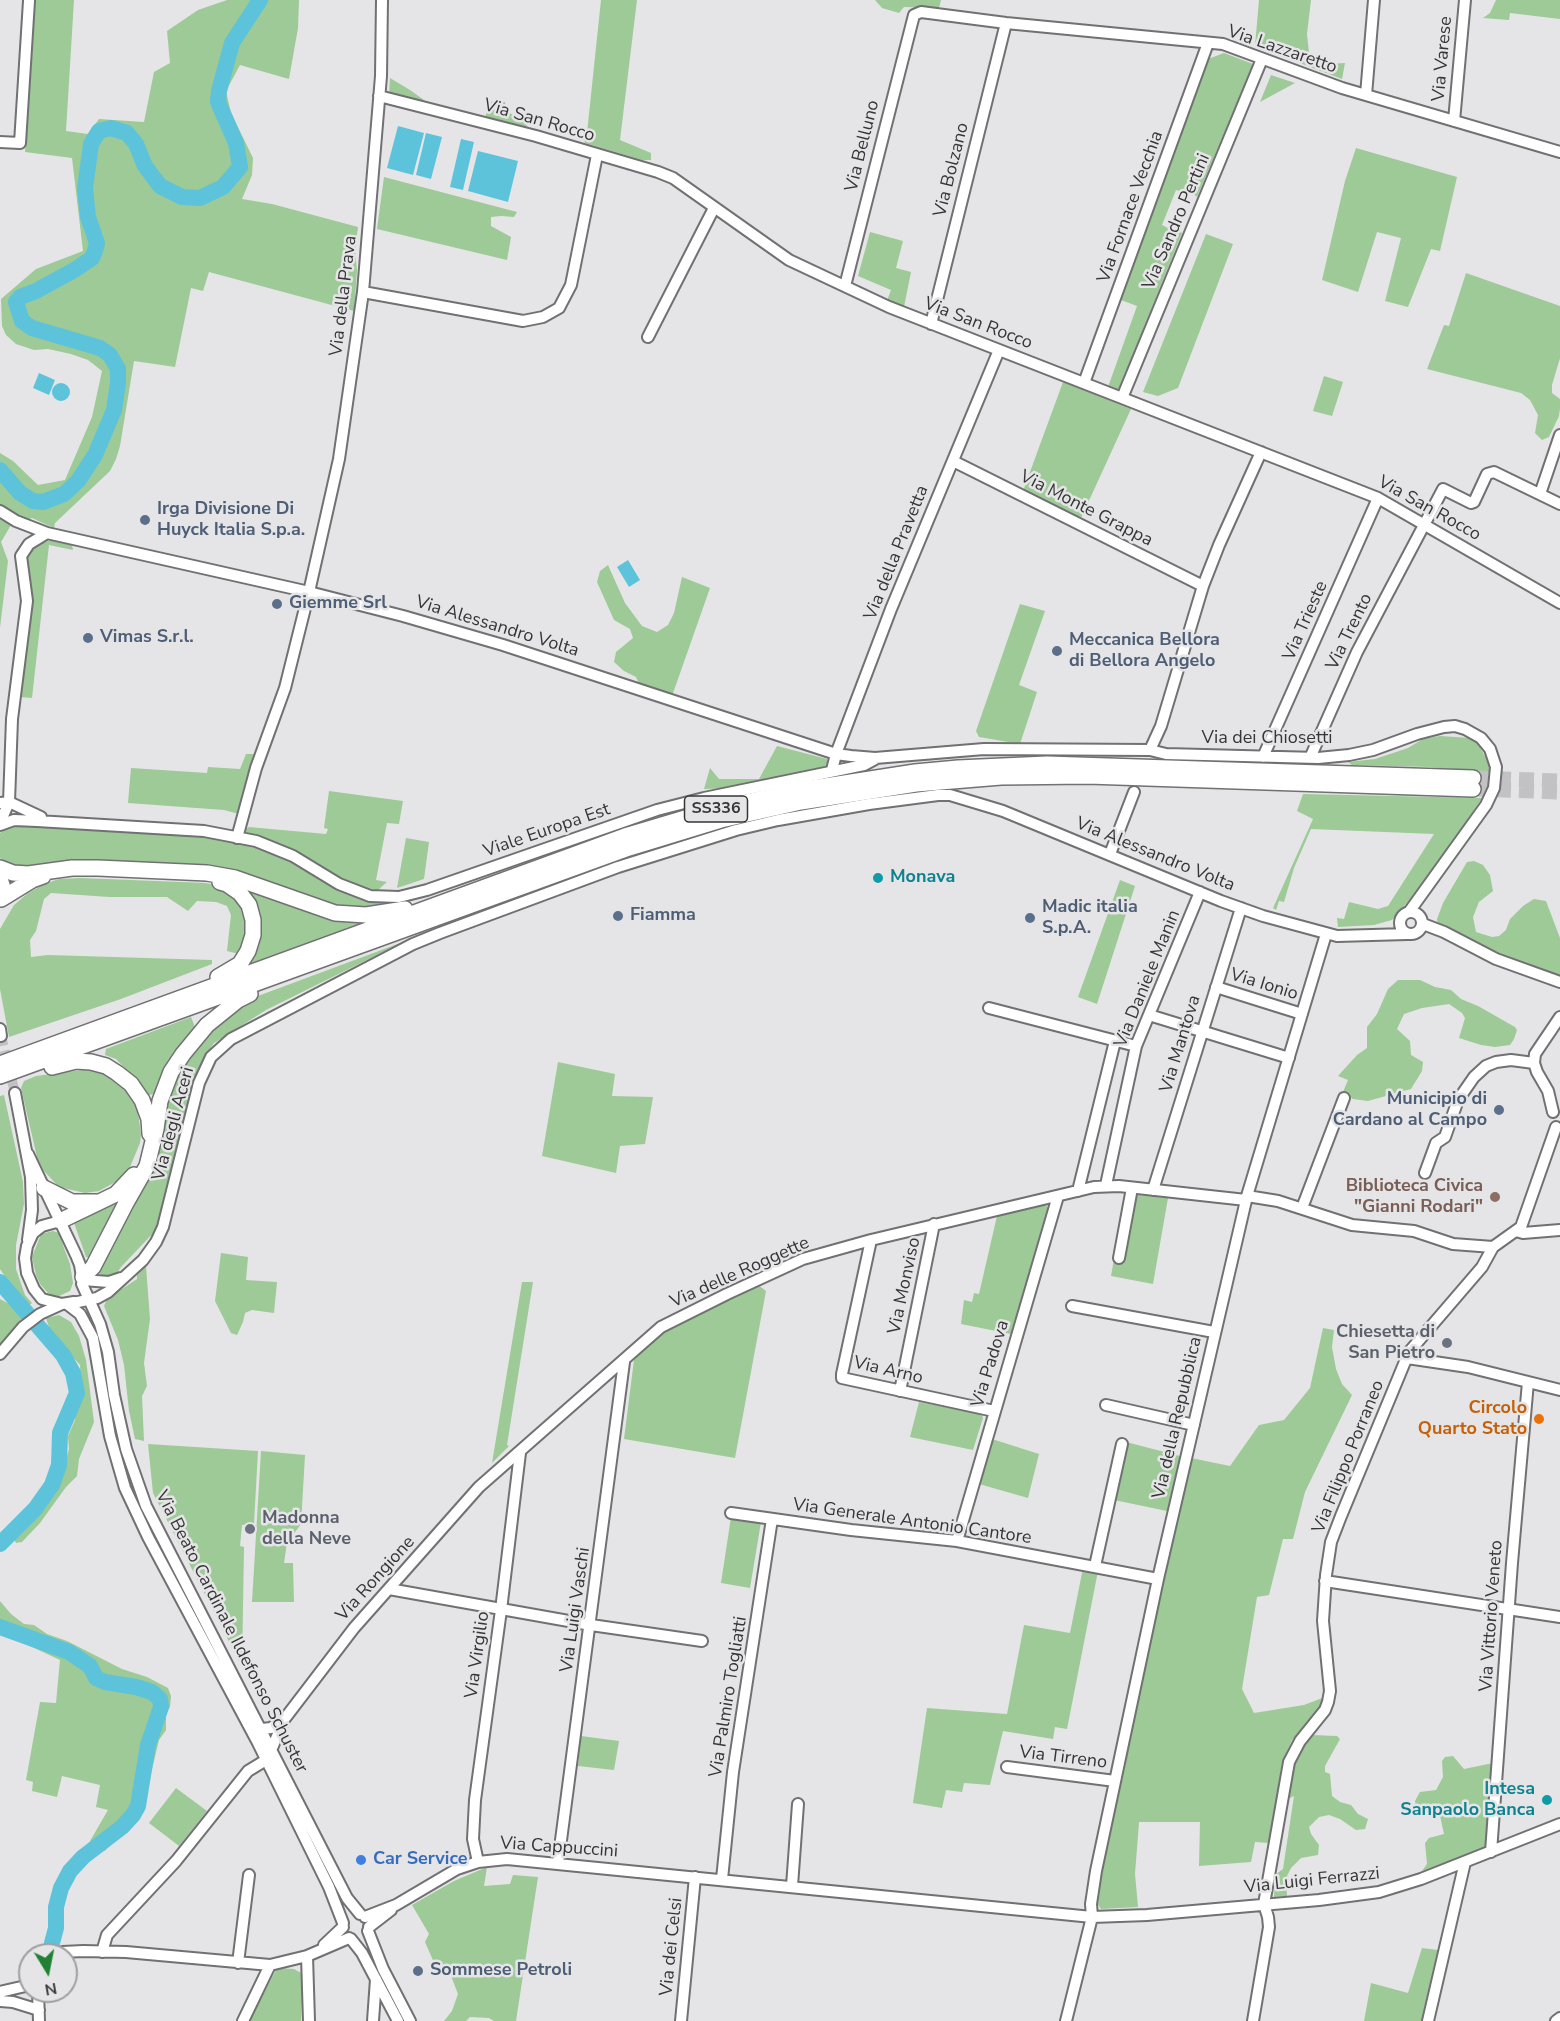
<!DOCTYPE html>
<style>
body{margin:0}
#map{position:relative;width:1560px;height:2021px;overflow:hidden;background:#e5e5e7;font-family:"Nunito Sans",sans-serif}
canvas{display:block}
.north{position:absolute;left:18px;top:1943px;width:60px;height:60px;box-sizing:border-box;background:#e5e5e7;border:2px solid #9f9fa0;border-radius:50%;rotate:170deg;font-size:16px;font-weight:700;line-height:24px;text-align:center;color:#363636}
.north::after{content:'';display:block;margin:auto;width:21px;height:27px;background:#208134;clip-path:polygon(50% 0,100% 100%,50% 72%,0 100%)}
</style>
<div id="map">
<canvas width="1560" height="2021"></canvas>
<div class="north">N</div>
</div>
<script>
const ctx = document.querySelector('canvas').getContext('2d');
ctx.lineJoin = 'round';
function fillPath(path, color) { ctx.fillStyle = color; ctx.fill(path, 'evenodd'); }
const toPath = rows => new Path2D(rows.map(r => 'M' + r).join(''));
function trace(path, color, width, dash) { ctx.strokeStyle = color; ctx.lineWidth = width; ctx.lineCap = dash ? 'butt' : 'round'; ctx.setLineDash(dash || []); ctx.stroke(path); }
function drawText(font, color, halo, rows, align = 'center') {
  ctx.font = font + ' "Nunito Sans",sans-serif'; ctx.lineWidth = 5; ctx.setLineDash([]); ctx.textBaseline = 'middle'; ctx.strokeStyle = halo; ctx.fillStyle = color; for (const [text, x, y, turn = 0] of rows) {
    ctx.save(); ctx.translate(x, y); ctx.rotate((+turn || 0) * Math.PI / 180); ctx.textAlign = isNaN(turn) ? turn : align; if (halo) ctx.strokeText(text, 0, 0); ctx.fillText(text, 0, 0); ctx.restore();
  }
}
const green = toPath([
 [35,0,74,0,66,131,88,134,99,119,144,122,154,72,170,63,167,31,198,10,227,0,299,0,298,28,289,79,240,65,226,91,231,113,253,158,252,175,242,199,272,204,358,227,355,250,357,271,354,311,209,272,203,291,191,288,175,367,134,361,120,446,116,459,110,471,55,523,54,528,32,518,11,525,1,542,8,561,0,628,0,453,13,461,38,485,65,480,92,417,102,371,88,360,71,354,48,349,34,350,16,344,6,335,2,326,1,299,36,269,83,251,72,158,25,152],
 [601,0,637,0,620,140,651,153,651,160,642,160,585,143,584,139,591,135,587,133],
 [875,0,941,0,939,8,904,7,899,13,882,8],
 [1259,0,1311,0,1307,34,1309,53,1328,64,1345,63,1342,79,1255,46],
 [1496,0,1560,0,1560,19,1510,13,1509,20,1483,18,1490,13],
 [1224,53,1253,64,1197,197,1189,190,1183,192,1176,190,1162,225,1168,228,1170,233,1173,234,1177,231,1182,233,1118,391,1108,387,1137,306,1121,300,1208,59],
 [1271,75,1295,83,1260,102],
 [390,78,410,90,431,105,389,95],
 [493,101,505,102,507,112,521,118,528,127,485,118,489,103],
 [1356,148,1457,177,1440,251,1431,249,1408,307,1385,301,1401,238,1377,232,1358,292,1322,280,1345,181],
 [384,177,517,212,514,217,501,216,491,217,491,226,511,237,507,260,377,229],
 [870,232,903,241,896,268,911,272,904,307,887,301,891,290,858,276],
 [1206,234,1233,244,1178,388,1158,396,1143,392],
 [1466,273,1560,306,1560,358,1552,385,1552,393,1560,399,1560,408,1559,416,1549,437,1542,440,1535,433,1538,415,1530,400,1521,393,1427,369,1444,325,1449,326],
 [1324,376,1343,382,1332,416,1313,411],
 [1063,382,1131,409,1081,518,1023,491],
 [51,540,72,545,73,550,49,545,32,698,19,697,32,594,27,554,30,548],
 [608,565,625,603,642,626,657,632,668,625,674,613,682,577,710,588,672,696,639,684,636,677,624,671,614,662,616,652,633,638,630,629,614,620,597,582,600,571],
 [1020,604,1045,611,1019,685,1037,692,1020,744,979,737,976,731],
 [1440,736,1471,738,1478,744,1490,765,1492,773,1430,767,1352,765,1348,762,1375,759,1408,748,1423,739],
 [777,746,827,759,827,766,734,788,704,789,710,768,719,779,759,779],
 [246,754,255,754,246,779,239,814,224,810,128,803,131,768,207,773,208,767,240,769],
 [329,791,403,801,399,824,387,823,376,880,387,882,378,890,368,889,352,884,288,848,246,833,246,829,249,827,326,834,328,829,324,828],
 [1303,794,1482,798,1415,899,1412,897,1392,920,1374,925,1338,927,1337,918,1344,919,1349,902,1378,909,1388,906,1434,834,1311,829,1294,868,1284,902,1279,901,1276,910,1273,908,1313,819,1297,811],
 [15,826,214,837,246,844,289,858,343,890,359,899,380,901,384,907,347,909,310,900,266,885,47,867,10,867,0,858,0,833,3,830],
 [406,838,429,842,424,879,397,888],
 [1474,861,1483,865,1490,875,1493,891,1479,902,1473,917,1476,932,1492,937,1499,936,1506,930,1510,919,1523,906,1534,899,1546,901,1560,938,1560,975,1499,954,1438,925,1437,919,1443,903,1467,862],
 [80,878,206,883,223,887,245,908,247,933,239,954,227,951,231,915,227,906,216,902,197,901,188,911,167,897,109,897,51,893,44,899,36,931,30,940,31,957,48,955,212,960,212,964,121,999,9,1037,0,989,0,929,14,905,27,894,44,884,59,879],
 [1120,880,1135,886,1097,1004,1078,997],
 [243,887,372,922,245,969,257,949,259,939],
 [403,942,266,1010,214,1043,202,1060,182,1123,158,1228,121,1267,116,1275,106,1278,102,1276,99,1273,99,1265,178,1070,217,1021,236,1008,258,996],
 [1398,980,1420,980,1435,987,1451,990,1461,999,1478,1006,1515,1027,1517,1030,1514,1039,1510,1045,1495,1047,1481,1045,1459,1038,1465,1018,1462,1013,1449,1004,1422,1008,1404,1014,1397,1029,1410,1041,1411,1055,1423,1062,1422,1071,1411,1089,1368,1101,1353,1099,1343,1092,1348,1080,1338,1076,1357,1055,1367,1048,1367,1027,1377,1014,1388,989],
 [191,1017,195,1027,165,1067,155,1094,148,1095,138,1082,116,1059,105,1055,106,1049],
 [558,1062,615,1074,612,1096,653,1097,645,1144,620,1146,616,1173,542,1156],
 [89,1069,101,1071,129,1091,138,1112,141,1135,140,1143,130,1167,119,1180,99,1191,85,1193,59,1187,44,1171,37,1157,21,1088,24,1081,36,1076],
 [4,1095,23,1182,24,1204,16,1245,16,1269,25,1295,32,1303,26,1308,0,1269,0,1096],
 [1138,1195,1168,1198,1153,1284,1111,1276,1114,1259,1124,1260,1135,1198],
 [117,1202,89,1257,86,1257,73,1220],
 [1045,1205,1048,1207,1011,1334,961,1324,964,1300,972,1302,974,1293,979,1294,997,1216],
 [53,1231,59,1233,64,1248,70,1264,73,1283,70,1291,57,1297,48,1293,40,1284,36,1275,32,1257,41,1234],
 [221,1253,248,1257,246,1280,277,1282,274,1313,252,1310,245,1313,243,1322,237,1335,231,1333,215,1301],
 [146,1266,150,1319,144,1363,147,1386,142,1396,144,1441,135,1439,129,1411,124,1365,118,1340,104,1306,107,1299,137,1279,137,1275],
 [522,1282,533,1282,507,1445,509,1446,492,1463],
 [758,1285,766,1291,735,1458,624,1439,634,1360,644,1348,667,1330],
 [0,1299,13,1306,22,1319,0,1345],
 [59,1315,71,1322,79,1336,86,1360,94,1422,79,1459,77,1476,66,1487,40,1523,22,1542,16,1543,14,1539,20,1530,35,1519,62,1477,69,1449,68,1436,75,1420,75,1411,81,1389,80,1365,51,1333,46,1318],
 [1323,1328,1334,1330,1332,1347,1336,1369,1342,1384,1352,1395,1305,1492,1293,1539,1283,1539,1269,1595,1257,1597,1242,1689,1254,1713,1304,1705,1325,1697,1322,1706,1312,1720,1292,1740,1282,1762,1269,1843,1255,1842,1251,1862,1199,1866,1200,1822,1139,1822,1135,1874,1138,1907,1101,1909,1096,1902,1123,1769,1191,1458,1230,1466,1259,1425,1284,1420,1310,1388],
 [919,1402,981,1414,983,1418,973,1450,910,1437],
 [992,1439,1039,1454,1028,1498,979,1484],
 [1126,1442,1180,1456,1167,1511,1114,1500],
 [148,1444,258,1451,254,1524,242,1525,240,1546,244,1547,242,1667,153,1493],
 [261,1451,305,1455,301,1524,287,1543,284,1563,293,1563,294,1602,252,1602],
 [731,1517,761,1522,750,1588,721,1583],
 [1083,1568,1098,1571,1067,1729,1055,1727,1053,1739,1003,1731,990,1785,964,1783,962,1792,946,1790,942,1808,913,1803,927,1708,1007,1714,1024,1625,1070,1633],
 [0,1601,11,1614,24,1624,34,1625,47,1634,67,1641,122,1669,147,1677,168,1688,171,1696,170,1707,166,1713,166,1730,159,1740,141,1815,113,1838,106,1850,95,1855,90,1841,108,1810,96,1807,100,1785,62,1776,57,1797,32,1791,33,1782,26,1780,40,1702,56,1703,60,1660,0,1632],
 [1312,1735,1337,1736,1340,1739,1325,1766,1325,1772,1330,1774,1332,1796,1340,1802,1351,1805,1358,1814,1368,1819,1365,1829,1356,1830,1340,1819,1329,1815,1319,1817,1309,1827,1311,1834,1319,1845,1318,1855,1301,1858,1291,1868,1286,1878,1287,1896,1274,1897,1275,1875,1283,1869,1294,1796,1286,1800,1298,1751],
 [581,1736,619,1741,614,1770,578,1766],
 [1453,1756,1464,1769,1493,1763,1486,1848,1422,1871,1427,1864,1425,1843,1429,1838,1444,1834,1439,1811,1416,1808,1415,1801,1420,1792,1436,1790,1443,1777,1442,1761,1445,1757],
 [176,1788,207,1811,179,1846,149,1823],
 [487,1867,484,1886,510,1884,513,1875,538,1877,516,2021,494,2021,489,2018,470,2017,466,2021,444,2021,452,2011,458,1994,451,1976,439,1974,425,1942,429,1934,412,1905,454,1881],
 [1422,1948,1438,1950,1422,2021,1364,2021,1371,1983,1408,1993],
 [277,1968,294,1969,303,1974,301,2021,249,2021]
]);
const water = toPath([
 [398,126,424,133,413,175,387,168],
 [426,133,442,137,431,179,416,175],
 [461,139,474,142,463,190,450,187],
 [478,151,518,161,508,202,468,191],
 [39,373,55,380,49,395,33,388],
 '52 392a9 9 0 1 1 18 0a9 9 0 1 1-18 0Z',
 [628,560,640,580,629,587,617,567]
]);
const river = toPath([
 [0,470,20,493,33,501,43,502,64,494,78,481,95,455,114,410,118,383,118,369,110,355,100,348,32,328,22,321,16,302,20,297,36,291,76,269,92,258,95,251,97,243,88,217,85,188,91,144,99,131,111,128,127,133,136,144,145,166,160,186,182,197,200,198,223,187,240,167,236,143,218,102,219,91,232,43,260,0],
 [0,1282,63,1355,73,1373,77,1393,60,1433,59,1465,52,1485,35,1509,0,1544],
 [0,1627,69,1652,90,1666,96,1678,105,1682,136,1687,152,1692,160,1699,161,1707,148,1745,138,1806,133,1815,122,1827,83,1857,70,1871,61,1888,56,1907,56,1928,52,1943]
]);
const minorTunnel = toPath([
 [1,1036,15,1093]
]);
const highwayTunnel = toPath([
 [1473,778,1560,781],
 [1473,789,1560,792]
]);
const minor = toPath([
 [1366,95,1374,0],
 [379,96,536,136,658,172,673,178,789,260,889,307,1378,498,1560,603],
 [1454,121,1465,0],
 [0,142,20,143,29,1],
 [845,286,914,15,921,12,1006,23,1223,44,1342,88,1560,152],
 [363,292,523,321,543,317,559,308,571,285,597,155],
 [931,324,1006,23],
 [648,337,714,208],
 [1084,383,1208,43],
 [1122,398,1262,59],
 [953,461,1203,586],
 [1540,494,1560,435],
 [0,511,16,521,47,533,309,592,403,616,503,645,836,754,851,756,875,758,984,749,1150,750,1166,754,1318,758,1349,755,1373,750,1417,734,1444,727,1455,726,1465,729,1481,738,1490,749,1496,767,1494,788,1486,805,1409,912],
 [1150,750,1161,726,1203,586,1219,545,1261,452],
 [1263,757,1378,498],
 [1310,758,1357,652,1443,489,1471,503,1474,502,1487,474,1494,472,1560,504],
 [832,770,836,754,891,609,999,350],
 [0,803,9,802,41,817],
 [0,823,9,802,12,719,27,601,21,556,29,544,47,533],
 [0,825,14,820,37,821,204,831,256,841,293,856,339,884,370,896,399,897,427,890,657,810,704,798,864,765,875,759],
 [237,838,256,768,285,688,309,592,339,459,363,292,381,76,382,0],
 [1110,854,1134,792],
 [0,871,5,886,0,901],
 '1400 923a11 11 0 1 1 22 0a11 11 0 1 1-22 0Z',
 [1423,924,1444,932,1496,959,1560,982],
 [1216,987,1302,1014],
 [989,1008,1136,1046],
 [1149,1015,1289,1058],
 [0,1029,1,1036],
 [15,1093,31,1177,32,1210,28,1240],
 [1553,1112,1548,1091,1537,1072,1534,1063,1535,1054,1560,1017],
 [28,1154,76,1255,80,1265,83,1283],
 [1425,1173,1436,1143,1445,1137,1458,1100,1474,1077,1486,1066,1496,1062,1511,1060,1534,1063],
 [1106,1185,1136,1046,1200,892],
 [1153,1190,1241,908],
 [1078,1191,1115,1041],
 [1247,1196,1278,1201,1352,1225,1414,1231,1453,1244,1493,1247],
 [1302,1208,1344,1098],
 [60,1221,42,1226,33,1233,27,1246,25,1258,27,1273,34,1289,42,1299,62,1304,74,1302],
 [1516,1231,1523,1233,1560,1230],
 [871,1240,842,1374,842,1378,994,1411],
 [1119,1258,1132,1188],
 [83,1280,109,1282,121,1278],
 [82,1284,100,1324,108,1352,114,1395,126,1449,146,1506,347,1898,360,1914],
 [73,1303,97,1298,108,1292,143,1260,156,1242,163,1227,199,1083,211,1057,231,1039,413,944,440,933,618,867,736,830,778,820,869,804,938,795,950,795,1003,811,1221,901,1263,916,1337,936,1407,934],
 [67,1304,80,1314,93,1338,110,1436,125,1488,148,1537,258,1743,329,1887,343,1923],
 [1072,1306,1214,1332],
 [0,1354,23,1327,40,1314,62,1304],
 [1407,1358,1468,1367,1560,1390],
 [900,1391,934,1224],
 [1106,1405,1194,1425],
 [731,1513,851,1530,957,1541,1158,1579],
 [957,1541,1058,1196],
 [1095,1566,1122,1444],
 [1325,1581,1560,1617],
 [389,1589,591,1625,702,1641],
 [262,1729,271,1728,286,1717,354,1628,479,1487,661,1327,727,1294,803,1259,871,1240,1094,1187,1119,1186,1246,1200],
 [272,1748,284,1720],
 [1007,1767,1115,1781],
 [1491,1852,1512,1563,1528,1382],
 [478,1862,473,1839,475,1800,501,1610,520,1453],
 [558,1863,624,1362],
 [722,1879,733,1772,772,1519],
 [792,1886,798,1804],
 [1264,1904,1289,1762,1300,1741,1325,1710,1328,1702,1330,1691,1323,1621,1326,1575,1331,1542,1341,1516,1409,1352,1482,1267,1493,1247,1521,1227,1556,1127],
 [365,1917,396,1905,457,1869,478,1862,507,1859,1092,1917,1147,1915,1319,1900,1379,1892,1421,1879,1560,1824],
 [369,1927,391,1910],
 [368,1931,383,1969,410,2021],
 [351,1939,362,1953,398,2021],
 [324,1945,343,1927],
 [102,1952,107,1935,176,1861,248,1771,266,1760],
 [57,1955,63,1952,83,1951,126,1952,270,1965,307,1956,349,1938],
 [307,1956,309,2021],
 [238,1963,249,1875],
 [38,1991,39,2021],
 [0,1992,30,1985],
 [0,2001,13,2002,39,2010],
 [243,2021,270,1965],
 [373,2021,376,1979],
 [681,2021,695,1877],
 [1066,2021,1092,1917,1091,1904,1096,1871,1158,1579,1247,1196,1326,934],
 [1253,2021,1269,1927,1268,1917,1264,1904],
 [1428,2021,1465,1862],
 [1556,2021,1560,2018]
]);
const highway = toPath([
 [0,868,13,873,28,874,72,868,98,868,207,873,235,878,335,913,366,915,405,909],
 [1,899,32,880,43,876],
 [218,977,240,964,248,951,253,935,253,920,249,905,240,893,227,884,220,882],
 [0,1064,625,836,719,808,800,790,915,772,958,768,1047,764,1473,778],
 [52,1067,76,1061,91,1062,106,1066,117,1073,131,1084,142,1100,149,1119,150,1134],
 [0,1076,629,848,721,820,801,802,916,784,1001,777,1088,776,1473,789],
 [44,1188,72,1202,96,1202],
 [60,1221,116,1194,134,1175],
 [83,1277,93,1267,126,1203,147,1166,156,1129,160,1101,171,1072,183,1054,207,1025,238,1000,250,994]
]);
const markers = [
 [145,520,6,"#5c6f8a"],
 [277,604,6,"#5c6f8a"],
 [88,638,6,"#5c6f8a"],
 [1057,651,6,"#5c6f8a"],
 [878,878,6,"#0f9aa8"],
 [618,916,6,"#5c6f8a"],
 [1030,918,6,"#5c6f8a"],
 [1499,1110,6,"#5c6f8a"],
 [1495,1197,6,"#8d6e63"],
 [1447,1343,6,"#6b7280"],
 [1539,1419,6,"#e8710a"],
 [250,1529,6,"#6b7280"],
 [1547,1800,6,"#0f9aa8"],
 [361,1860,6,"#3f7fe0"],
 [418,1971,6,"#5c6f8a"]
];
const shields = [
 [716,809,63]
];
const shieldNames = [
 ["SS336",716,809]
];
const streetNames = [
 ["Via Lazzaretto",1282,50,19],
 ["Via Varese",1443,59,-85],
 ["Via San Rocco",539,121,16],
 ["Via Belluno",863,146,-76],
 ["Via Bolzano",952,170,-76],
 ["Via Fornace Vecchia",1131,207,-70],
 ["Via Sandro Pertini",1177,222,-67],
 ["Via della Prava",344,296,-83],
 ["Via San Rocco",978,324,21],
 ["Via Monte Grappa",1086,509,27],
 ["Via San Rocco",1429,509,29],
 ["Via della Pravetta",897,553,-68],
 ["Via Trieste",1306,621,-66],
 ["Via Alessandro Volta",497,627,17],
 ["Via Trento",1350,632,-64],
 ["Via dei Chiosetti",1267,739],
 ["Viale Europa Est",547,831,-19],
 ["Via Alessandro Volta",1155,855,22],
 ["Via Daniele Manin",1148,979,-68],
 ["Via Ionio",1264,985,17],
 ["Via Mantova",1181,1044,-73],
 ["Via degli Aceri",174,1124,-75],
 ["Via delle Roggette",740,1273,-24],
 ["Via Monviso",905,1286,-78],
 ["Via Padova",991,1364,-73],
 ["Via Arno",888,1371,13],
 ["Via della Repubblica",1178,1418,-77],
 ["Via Filippo Porraneo",1349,1457,-68],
 ["Via Generale Antonio Cantore",912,1522,8],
 ["Via Rongione",376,1579,-48],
 ["Via Luigi Vaschi",576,1610,-82],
 ["Via Vittorio Veneto",1492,1616,-86],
 ["Via Beato Cardinale Ildefonso Schuster",231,1632,63],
 ["Via Virgilio",478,1655,-82],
 ["Via Palmiro Togliatti",729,1697,-81],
 ["Via Tirreno",1063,1758,7],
 ["Via Cappuccini",559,1848,4],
 ["Via Luigi Ferrazzi",1312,1881,-6],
 ["Via dei Celsi",672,1947,-84]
];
const serviceNames = [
 ["Irga Divisione Di",157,510],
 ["Huyck Italia S.p.a.",157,531],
 ["Giemme Srl",289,604],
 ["Vimas S.r.l.",100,638],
 ["Meccanica Bellora",1069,641],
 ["di Bellora Angelo",1069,662],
 ["Madic italia",1042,908],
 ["S.p.A.",1042,929],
 ["Fiamma",630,916],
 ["Municipio di",1487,1100,"right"],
 ["Cardano al Campo",1487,1121,"right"],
 ["Sommese Petroli",430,1971]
];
const cultureNames = [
 ["Monava",890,878],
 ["Intesa",1535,1790,"right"],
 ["Sanpaolo Banca",1535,1811,"right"]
];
const educationNames = [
 ["Biblioteca Civica",1483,1187],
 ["\"Gianni Rodari\"",1483,1208]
];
const worshipNames = [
 ["Chiesetta di",1435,1333],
 ["San Pietro",1435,1354],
 ["Madonna",262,1519,"left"],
 ["della Neve",262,1540,"left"]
];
const foodNames = [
 ["Circolo",1527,1409],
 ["Quarto Stato",1527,1430]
];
const shopNames = [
 ["Car Service",373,1860]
];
fillPath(green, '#9dca97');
fillPath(water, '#5dc3da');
trace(river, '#5dc3da', 16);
trace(minorTunnel, '#c2c2c4', 10, [10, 5]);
trace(highwayTunnel, '#c2c2c4', 15, [15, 8]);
trace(minor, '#717173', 14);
trace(highway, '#717173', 18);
trace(minor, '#fff', 10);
trace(highway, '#fff', 15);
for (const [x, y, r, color] of markers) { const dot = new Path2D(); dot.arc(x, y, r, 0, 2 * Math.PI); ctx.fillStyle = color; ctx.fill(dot); trace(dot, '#e5e5e7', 2); }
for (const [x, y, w] of shields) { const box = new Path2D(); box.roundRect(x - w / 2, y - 13, w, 26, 4.5); ctx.fillStyle = '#e5e5e7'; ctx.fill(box); trace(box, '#363636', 1.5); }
drawText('bold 16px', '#363636', null, shieldNames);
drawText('18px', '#363636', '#e5e5e7', streetNames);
drawText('bold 18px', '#4e5e75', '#e5e5e7', serviceNames, 'left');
drawText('bold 18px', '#0d838f', '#e5e5e7', cultureNames, 'left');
drawText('bold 18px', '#785e54', '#e5e5e7', educationNames, 'right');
drawText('bold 18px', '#5b616d', '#e5e5e7', worshipNames, 'right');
drawText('bold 18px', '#c56008', '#e5e5e7', foodNames, 'right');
drawText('bold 18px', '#366cbe', '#e5e5e7', shopNames, 'left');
</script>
